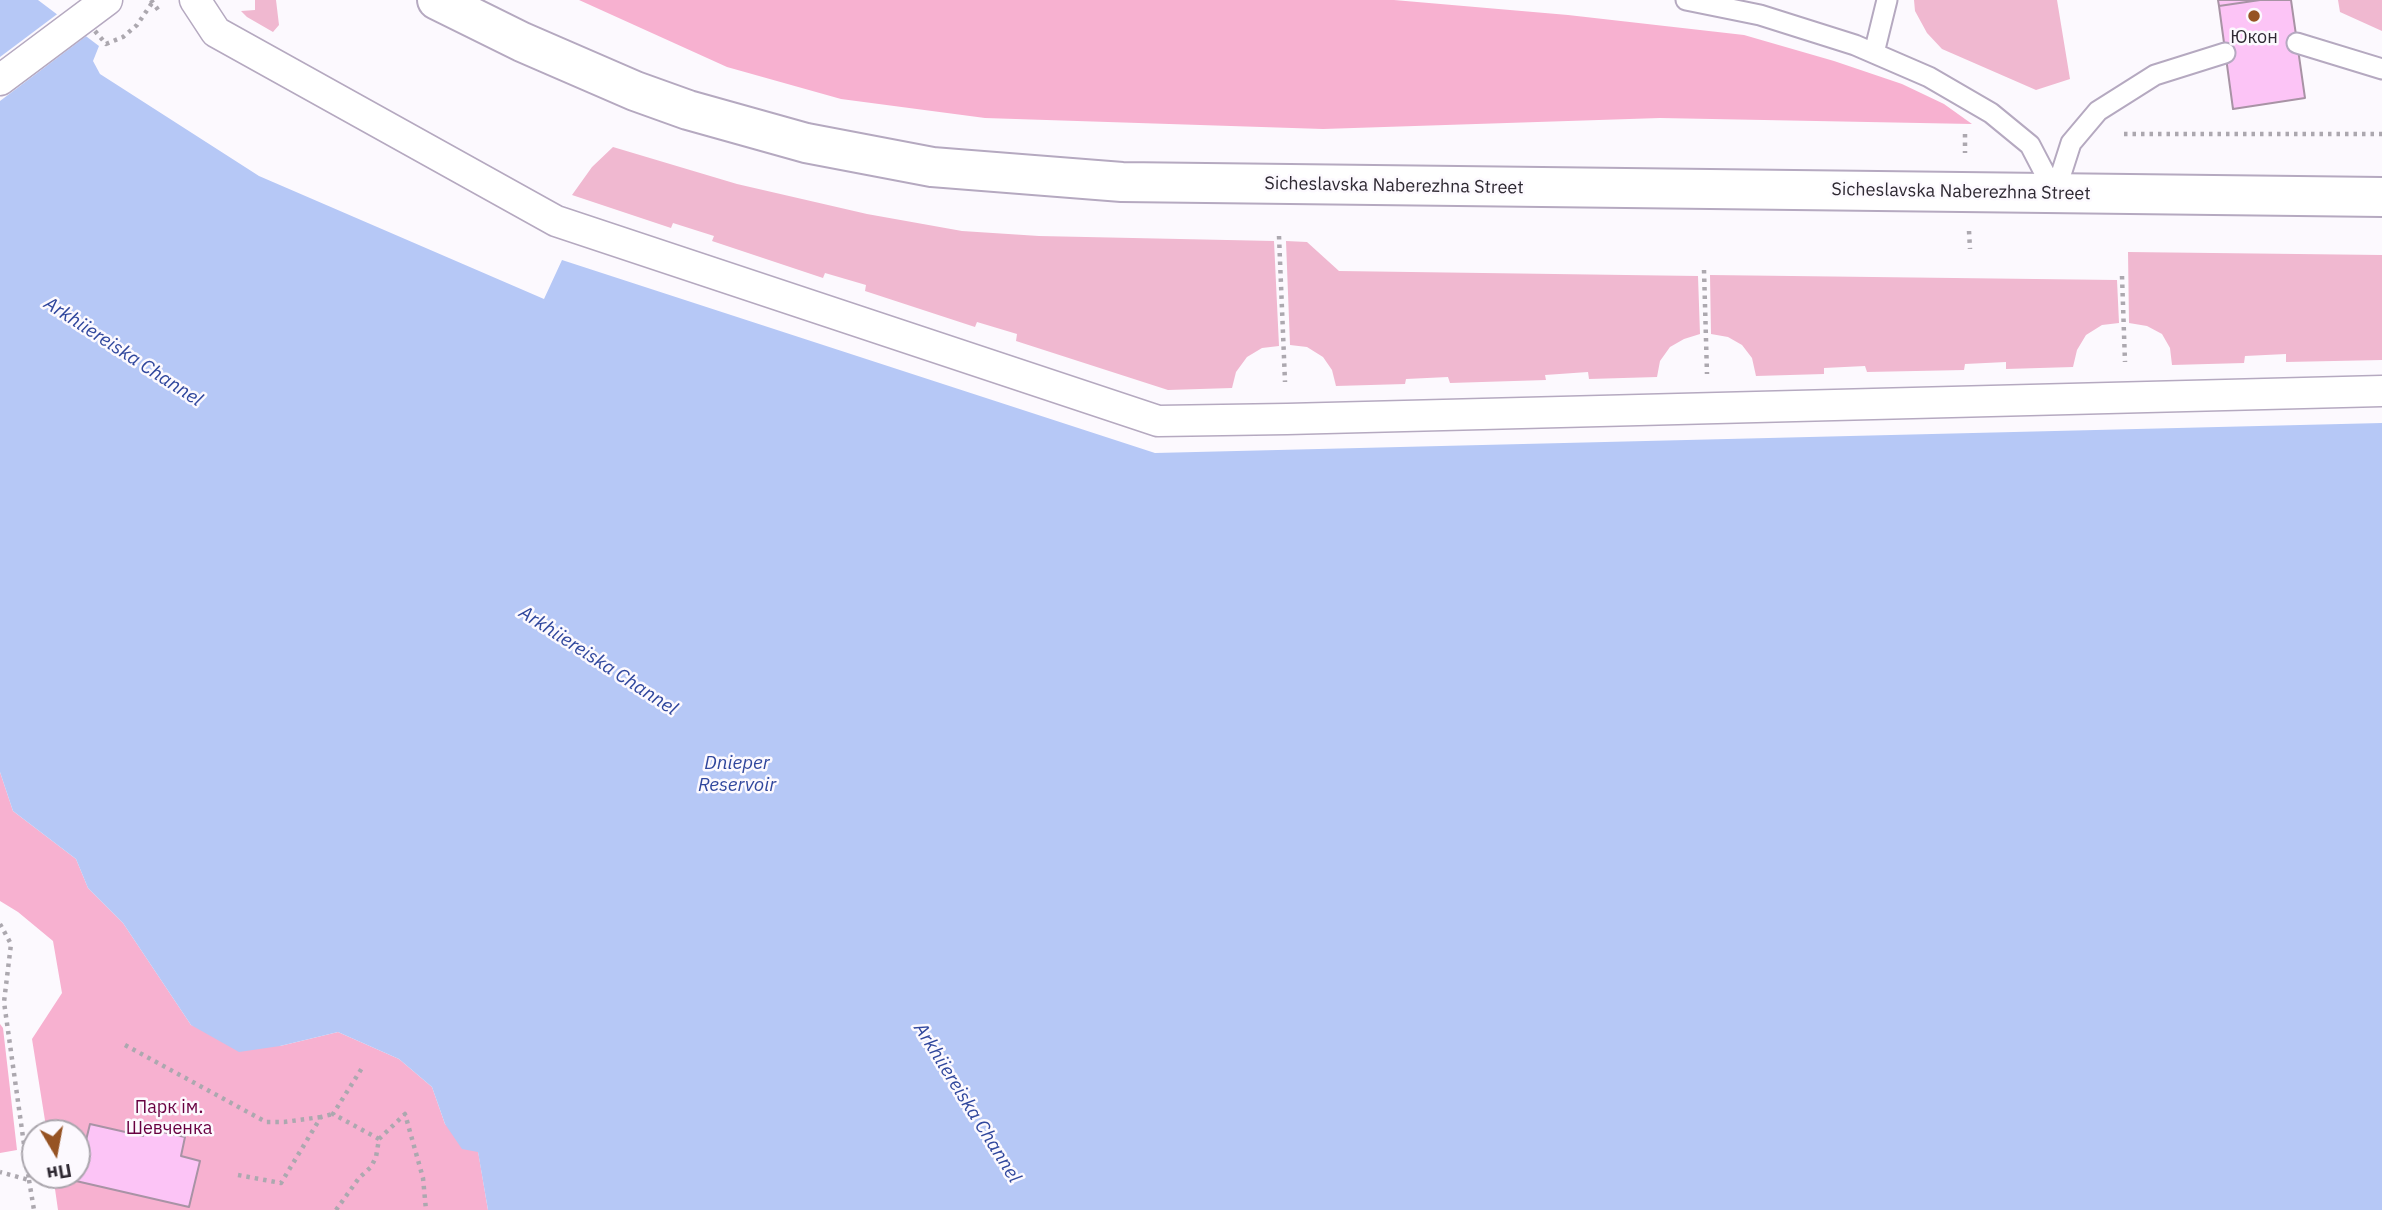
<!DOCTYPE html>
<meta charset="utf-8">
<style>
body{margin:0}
#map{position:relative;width:2382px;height:1210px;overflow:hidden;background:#fcf9fe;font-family:"IBM Plex Sans",sans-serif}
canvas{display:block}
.north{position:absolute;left:21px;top:1119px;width:70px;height:70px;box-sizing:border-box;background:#fcf9fe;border:2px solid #aaa6ad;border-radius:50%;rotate:170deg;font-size:19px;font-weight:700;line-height:28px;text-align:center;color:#2f2a33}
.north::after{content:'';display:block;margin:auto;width:24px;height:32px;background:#965323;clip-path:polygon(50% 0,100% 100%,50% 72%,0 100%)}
</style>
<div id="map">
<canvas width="2382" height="1210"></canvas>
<div class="north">Пн</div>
</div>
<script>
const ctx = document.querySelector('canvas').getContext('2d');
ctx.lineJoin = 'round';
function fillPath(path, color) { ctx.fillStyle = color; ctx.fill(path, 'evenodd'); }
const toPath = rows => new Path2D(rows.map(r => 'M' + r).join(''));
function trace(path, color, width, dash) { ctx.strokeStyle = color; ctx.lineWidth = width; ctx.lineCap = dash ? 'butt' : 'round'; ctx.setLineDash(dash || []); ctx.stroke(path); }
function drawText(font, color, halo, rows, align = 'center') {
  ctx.font = font + ' "IBM Plex Sans",sans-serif'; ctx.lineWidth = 5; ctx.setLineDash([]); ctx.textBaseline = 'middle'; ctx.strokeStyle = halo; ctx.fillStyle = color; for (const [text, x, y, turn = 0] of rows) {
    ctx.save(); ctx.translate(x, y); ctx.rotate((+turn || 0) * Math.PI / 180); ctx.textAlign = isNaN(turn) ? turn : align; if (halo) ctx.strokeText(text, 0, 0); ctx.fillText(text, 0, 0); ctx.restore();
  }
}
const green = toPath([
 [255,0,276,0,279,25,273,32,247,17,241,11,255,10],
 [1914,0,2057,0,2070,79,2036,90,1942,49,1927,33,1915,11],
 [2338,0,2382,0,2382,31,2340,12],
 [613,147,737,184,867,214,962,231,1039,236,1274,241,1279,346,1262,348,1247,357,1236,372,1232,388,1168,390,1016,341,1017,334,977,322,975,327,865,291,866,285,825,273,823,278,712,241,714,236,673,223,671,228,572,195,592,167],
 [1286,241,1307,242,1339,271,1698,276,1700,334,1684,339,1670,347,1660,361,1657,377,1589,379,1588,372,1545,375,1546,380,1450,383,1448,377,1406,379,1405,384,1336,386,1332,370,1323,357,1307,347,1290,345],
 [2128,252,2382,255,2382,360,2286,362,2286,354,2245,356,2244,363,2172,365,2170,348,2162,334,2147,326,2129,323],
 [1710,275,2117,280,2119,323,2102,325,2086,335,2077,350,2073,367,2006,369,2006,362,1965,364,1964,370,1867,372,1865,366,1824,368,1824,374,1756,376,1752,358,1742,345,1728,337,1711,334]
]);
const forest = toPath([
 [579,0,1394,0,1568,15,1744,35,1834,61,1902,84,1944,104,1972,124,1660,118,1323,129,985,118,841,99,727,67],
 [0,772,13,811,76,859,88,888,123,923,191,1025,280,1046,338,1032,399,1059,432,1087,445,1124,478,1151,488,1210,58,1210,53,1175,77,1175,77,1133,47,1133,32,1039,62,993,53,941,18,912,0,901],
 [0,1024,3,1028,17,1150,0,1153]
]);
const water = toPath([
 [0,0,38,0,99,46,93,61,100,74,259,176,544,299,562,260,1155,453,2382,423,2382,1210,488,1210,478,1152,462,1149,445,1124,432,1087,399,1059,338,1032,280,1046,239,1052,191,1025,123,923,88,888,76,859,13,811,0,772]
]);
const pier = toPath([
 [60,12,89,34,0,101,0,57]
]);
const building = toPath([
 [2218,0,2260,0,2219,6,2218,0],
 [2260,0,2291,0,2305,98,2233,109,2219,6,2260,0],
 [90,1124,143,1136,145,1128,185,1137,181,1156,200,1161,189,1207,76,1181,90,1124]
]);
const path = toPath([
 [151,0,159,11],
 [1965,134,1965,153],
 [2124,134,2382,134],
 [1969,231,1970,249],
 [1279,236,1285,382],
 [1704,270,1707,374],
 [2122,276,2125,362],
 [0,924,11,944,4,1002,29,1180,0,1172],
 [125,1045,266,1122,284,1122,321,1117],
 [379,1139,405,1114,423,1178,426,1210],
 [238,1175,281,1183,321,1117,333,1114],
 [29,1180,34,1210],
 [336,1210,359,1178,371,1167,376,1157,379,1139,333,1114,362,1068]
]);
const service = toPath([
 [1686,0,1760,15,1855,45,1929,77,1991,113,2030,145,2055,193],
 [2297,43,2382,69],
 [1874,53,1887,0],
 [2055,193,2071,143,2098,111,2155,75,2225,53]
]);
const pedestrian = toPath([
 [195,0,216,32,556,221,1158,421,1287,419,2382,391],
 [0,80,107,0]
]);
const primary = toPath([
 [437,0,522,42,635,91,688,110,806,143,932,167,1122,182,2382,197]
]);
const pathBridge = toPath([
 [95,31,106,44,123,37,137,25,154,0]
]);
const markers = [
 [2254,16,7,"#965323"]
];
const poiNames = [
 ["Юкон",2254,38]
];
const streetNames = [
 ["Sicheslavska Naberezhna Street",1394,186,1],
 ["Sicheslavska Naberezhna Street",1961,192,1]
];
const parkNames = [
 ["Парк iм.",169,1108],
 ["Шевченка",169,1129]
];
const waterNames = [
 ["Arkhiiereiska Channel",123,352,33],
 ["Arkhiiereiska Channel",598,661,33],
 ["Dnieper",737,764],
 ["Reservoir",737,786],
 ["Arkhiiereiska Channel",967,1103,58]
];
fillPath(green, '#f0b8d0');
fillPath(forest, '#f7b1d0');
fillPath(water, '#b6c8f6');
fillPath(pier, '#fcf9fe');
fillPath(building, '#fcc4f6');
trace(building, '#a893a5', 2);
trace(service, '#b5a9c0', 23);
trace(pedestrian, '#b5a9c0', 33);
trace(primary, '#b5a9c0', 42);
trace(path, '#aca8af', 4.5, [3.5, 5]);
trace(service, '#fff', 19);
trace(pedestrian, '#fff', 30);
trace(primary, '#fff', 38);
trace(pathBridge, '#aca8af', 4.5, [3.5, 5]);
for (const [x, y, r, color] of markers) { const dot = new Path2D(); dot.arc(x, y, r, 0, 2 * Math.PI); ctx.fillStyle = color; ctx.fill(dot); trace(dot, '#fcf9fe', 2.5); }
drawText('18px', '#2f2a33', '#fcf9fe', poiNames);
drawText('18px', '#2f2a33', '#fcf9fe', streetNames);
drawText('18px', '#680041', '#fcf9fe', parkNames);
drawText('italic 19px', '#30479d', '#fcf9fe', waterNames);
</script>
